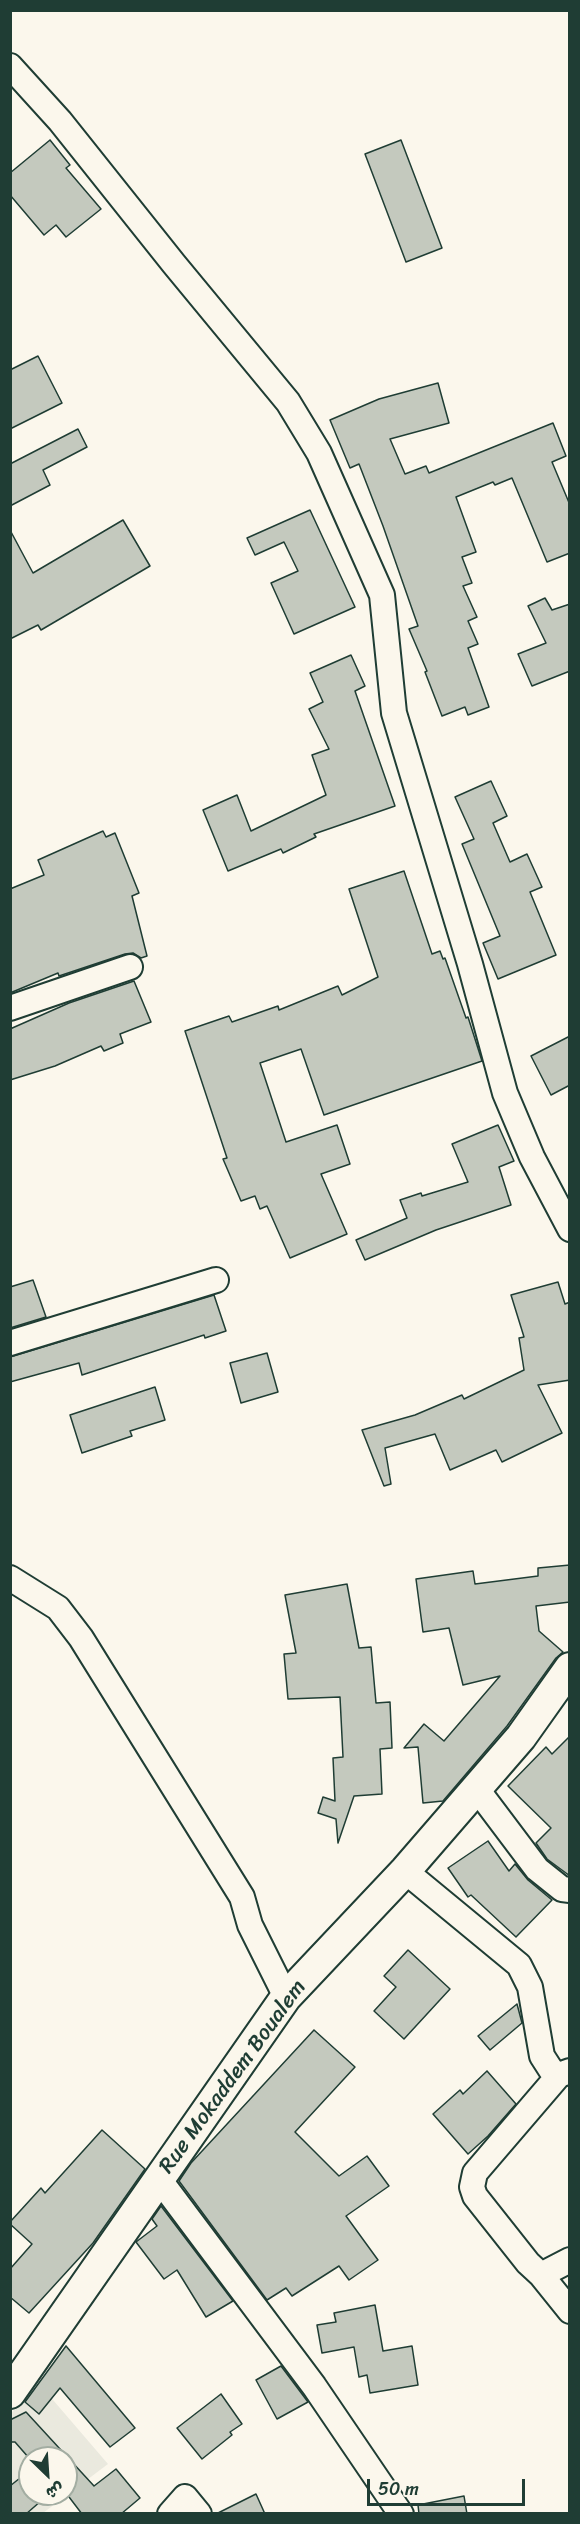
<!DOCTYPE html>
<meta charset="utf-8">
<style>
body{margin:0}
#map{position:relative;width:580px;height:2524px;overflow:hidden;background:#fbf7ec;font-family:Sriracha,"Playpen Sans Arabic",sans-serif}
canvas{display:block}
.frame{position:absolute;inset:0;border:12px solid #1f3d34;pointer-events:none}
.north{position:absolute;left:18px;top:2446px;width:60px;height:60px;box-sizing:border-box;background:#fbf7ec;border:2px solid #a3ada2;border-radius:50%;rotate:155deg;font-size:16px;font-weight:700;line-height:24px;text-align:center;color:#1f3d34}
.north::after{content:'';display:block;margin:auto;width:21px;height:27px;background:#1f3d34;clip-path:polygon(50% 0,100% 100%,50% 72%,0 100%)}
.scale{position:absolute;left:367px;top:2479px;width:158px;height:27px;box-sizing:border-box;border:3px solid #1f3d34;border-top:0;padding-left:8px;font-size:18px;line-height:21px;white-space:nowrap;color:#1f3d34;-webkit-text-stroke:4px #fbf7ec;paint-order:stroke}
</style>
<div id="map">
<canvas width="580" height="2524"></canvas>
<div class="frame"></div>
<div class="north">ش</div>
<div class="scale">50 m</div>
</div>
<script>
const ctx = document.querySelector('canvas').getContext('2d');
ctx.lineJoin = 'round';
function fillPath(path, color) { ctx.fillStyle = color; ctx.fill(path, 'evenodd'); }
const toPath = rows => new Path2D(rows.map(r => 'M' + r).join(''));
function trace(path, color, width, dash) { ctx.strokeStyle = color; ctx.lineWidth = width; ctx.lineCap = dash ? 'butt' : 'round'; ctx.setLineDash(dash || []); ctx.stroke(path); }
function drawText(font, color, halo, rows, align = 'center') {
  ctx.font = font + ' Sriracha,sans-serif'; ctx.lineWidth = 4.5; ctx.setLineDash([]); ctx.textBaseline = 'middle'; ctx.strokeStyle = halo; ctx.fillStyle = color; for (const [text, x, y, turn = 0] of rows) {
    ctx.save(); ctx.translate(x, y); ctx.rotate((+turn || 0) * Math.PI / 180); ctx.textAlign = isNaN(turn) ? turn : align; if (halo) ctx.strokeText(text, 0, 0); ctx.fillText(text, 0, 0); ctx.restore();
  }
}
const built = toPath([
 [35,2379,108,2464,43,2513,11,2514,11,2414],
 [30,2458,66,2458,66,2494,30,2494]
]);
const building = toPath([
 [50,140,70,165,66,168,101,209,66,237,56,225,44,235,10,195,10,173,50,140],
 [401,140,442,248,406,262,365,154,401,140],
 [38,356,62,403,10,429,10,370,38,356],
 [438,383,449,423,390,439,405,474,426,466,429,473,553,423,566,456,552,462,570,505,570,553,547,562,512,478,495,485,493,482,456,497,476,552,462,557,472,583,463,586,477,617,468,621,478,644,468,648,489,707,468,715,465,707,442,716,425,672,427,671,409,629,418,626,383,526,359,464,350,468,330,420,379,399,438,383],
 [78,429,87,447,43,470,50,485,10,506,10,464,78,429],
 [310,510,355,607,294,634,271,583,298,571,284,542,255,555,247,538,310,510],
 [123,520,150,566,41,630,38,625,10,639,10,530,33,573,123,520],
 [545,598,552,610,570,604,570,671,532,686,518,654,546,643,528,606,545,598],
 [351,655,365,686,355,691,395,806,314,834,316,837,283,853,281,849,228,871,203,810,237,795,251,831,326,795,312,755,329,749,309,709,323,702,310,673,351,655],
 [491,781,507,816,493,823,510,862,527,854,542,887,530,892,556,955,498,979,483,943,500,936,462,844,474,839,455,797,491,781],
 [103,831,106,837,115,833,139,893,132,896,147,956,141,958,133,953,125,954,59,976,58,973,10,993,10,889,44,875,38,860,103,831],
 [404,871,432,954,440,951,443,959,445,958,466,1018,468,1017,482,1061,324,1115,301,1049,260,1063,286,1142,337,1125,350,1164,321,1174,347,1234,290,1258,267,1206,260,1209,255,1196,241,1201,223,1159,227,1158,185,1031,229,1016,232,1022,278,1006,279,1010,338,986,342,995,378,977,349,889,404,871],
 [134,981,151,1022,120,1034,123,1043,104,1051,101,1046,55,1066,10,1080,10,1029,69,1003,134,981],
 [570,1036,570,1085,551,1095,531,1056,570,1036],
 [498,1125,514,1161,499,1167,511,1205,436,1230,365,1260,356,1240,407,1218,400,1200,421,1193,422,1196,468,1182,452,1144,498,1125],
 [33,1280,46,1317,10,1328,10,1287,33,1280],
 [558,1282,565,1304,570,1302,570,1380,538,1385,562,1433,502,1462,496,1450,450,1470,435,1434,385,1448,391,1484,384,1486,362,1430,415,1415,462,1395,464,1399,524,1370,519,1338,524,1337,511,1295,558,1282],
 [214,1295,226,1331,205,1338,204,1335,82,1375,79,1363,10,1382,10,1357,214,1295],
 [267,1353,278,1392,241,1403,230,1363,267,1353],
 [155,1387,165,1420,130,1431,132,1436,82,1453,70,1415,155,1387],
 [570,1565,570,1602,536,1606,539,1631,563,1652,556,1658,507,1726,443,1801,423,1803,418,1747,404,1748,424,1724,444,1741,500,1676,463,1685,449,1628,423,1632,416,1579,473,1571,475,1584,538,1576,538,1568,570,1565],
 [347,1584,359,1648,371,1647,376,1703,390,1702,392,1748,380,1749,382,1794,354,1796,338,1843,336,1819,318,1813,323,1797,335,1801,333,1758,343,1757,340,1697,288,1699,284,1654,296,1653,285,1595,347,1584],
 [570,1736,570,1876,547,1859,536,1843,551,1828,508,1786,546,1747,552,1754,570,1736],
 [488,1841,509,1871,515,1864,528,1880,552,1900,516,1937,471,1895,468,1897,448,1868,488,1841],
 [408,1950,450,1989,404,2039,374,2011,396,1987,384,1976,408,1950],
 [517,2004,522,2023,490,2050,478,2036,517,2004],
 [314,2030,355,2067,295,2132,339,2176,367,2156,389,2186,346,2216,378,2260,349,2280,339,2266,292,2296,286,2288,267,2300,179,2181,191,2163,314,2030],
 [487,2071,516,2104,488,2136,468,2154,433,2114,460,2090,463,2094,487,2071],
 [102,2130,145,2169,93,2243,29,2313,10,2297,10,2269,32,2244,10,2224,10,2222,41,2188,45,2193,102,2130],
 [161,2206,233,2301,206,2317,177,2270,164,2279,136,2242,157,2226,152,2219,161,2206],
 [375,2305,383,2351,412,2346,418,2385,370,2393,367,2375,359,2377,354,2347,322,2353,317,2325,336,2322,334,2313,375,2305],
 [66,2346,135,2428,110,2447,60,2388,39,2414,25,2402,66,2346],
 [281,2366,308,2402,277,2419,256,2380,281,2366],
 [221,2394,242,2424,230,2432,232,2435,202,2459,177,2428,221,2394],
 [26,2412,94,2486,116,2469,140,2498,121,2514,82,2514,66,2493,66,2458,29,2458,15,2442,10,2442,10,2420,26,2412],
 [30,2470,30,2494,49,2494,26,2514,10,2514,10,2486,30,2470],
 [256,2494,265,2514,216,2514,256,2494],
 [464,2496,467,2514,419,2514,418,2505,464,2496]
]);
const minor = toPath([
 [10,66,60,121,174,264,288,402,319,453,382,595,394,713,470,964,505,1093,532,1157,570,1229],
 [10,1008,130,967],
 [10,1343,216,1280],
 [10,1578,58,1608,81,1638,242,1897,250,1925,286,1997],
 [476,1788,537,1869,562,1889,570,1890],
 [405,1871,519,1965,530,1987,542,2056,551,2070,559,2075,570,2071],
 [559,2075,475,2173,472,2187,475,2196,528,2263,541,2275,570,2260],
 [159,2179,314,2386,401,2514],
 [541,2275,570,2311],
 [170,2514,185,2497,199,2514]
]);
const tertiary = toPath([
 [10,2393,286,1997,405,1871,521,1737,570,1668]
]);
const streetNames = [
 ["Rue Mokaddem Boualem",233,2077,-54]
];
fillPath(built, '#eae9de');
fillPath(building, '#c4c9be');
trace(building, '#1f3d34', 1.5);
trace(minor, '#1f3d34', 28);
trace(tertiary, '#1f3d34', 34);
trace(minor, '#fbf7ec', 24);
trace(tertiary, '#fbf7ec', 30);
drawText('22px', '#1f3d34', '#fbf7ec', streetNames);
</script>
